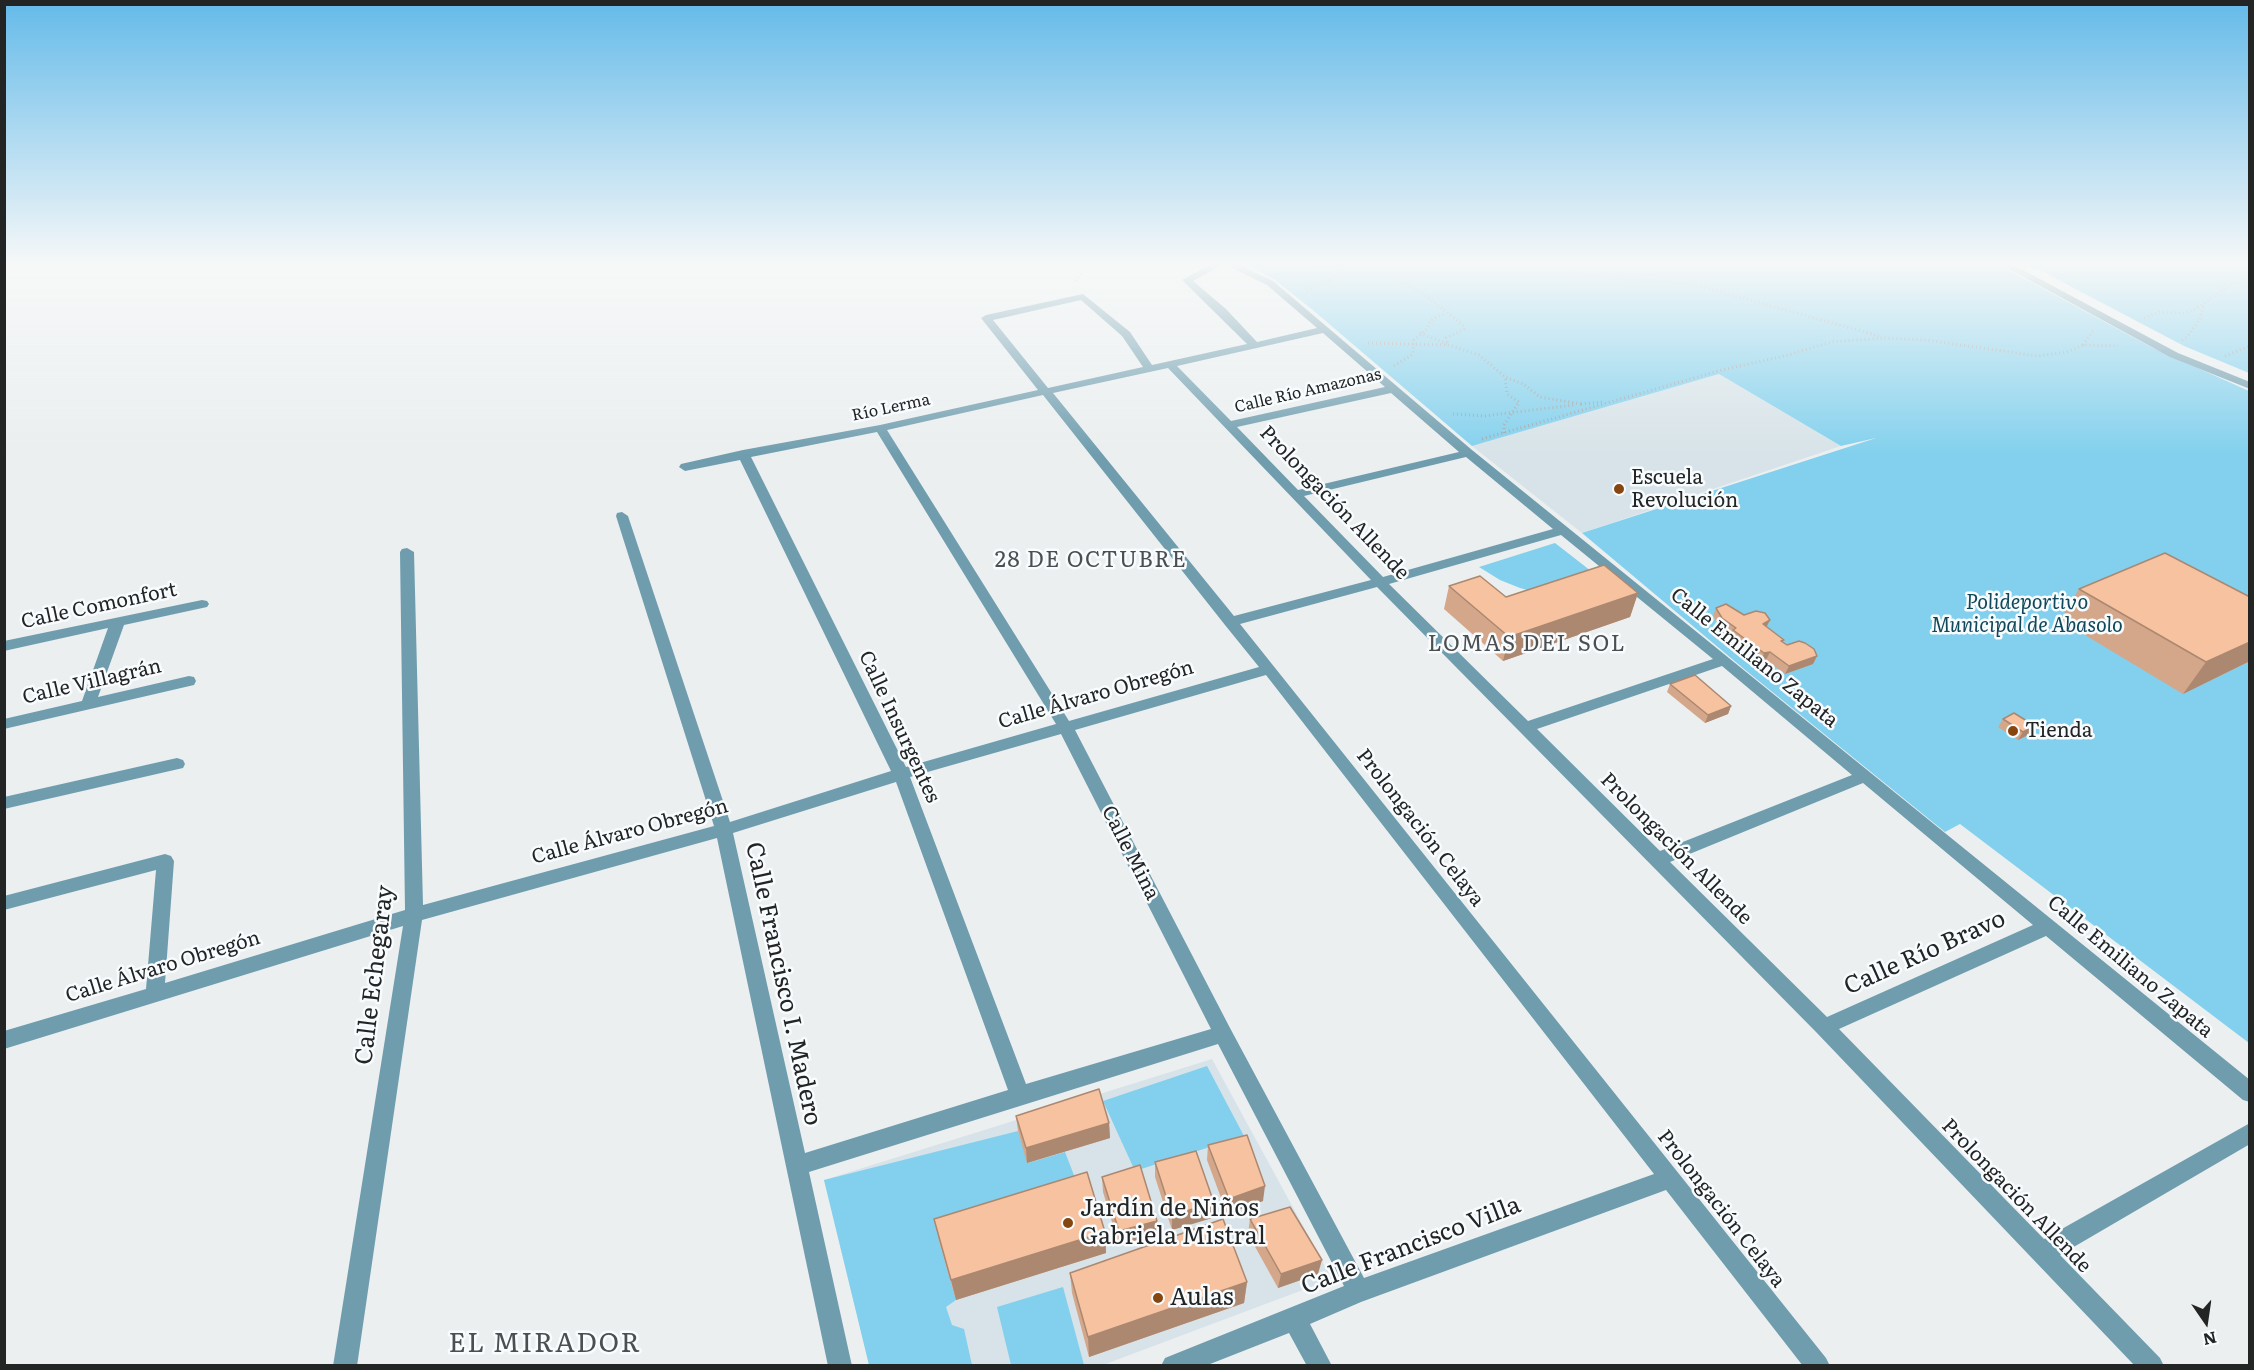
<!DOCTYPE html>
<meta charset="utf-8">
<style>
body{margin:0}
#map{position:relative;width:2254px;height:1370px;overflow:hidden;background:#ebeff0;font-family:Literata,serif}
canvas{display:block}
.frame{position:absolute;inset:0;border:6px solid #232525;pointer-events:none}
.north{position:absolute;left:2176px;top:1292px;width:60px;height:60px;-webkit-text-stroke:4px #f9fcfe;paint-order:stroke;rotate:167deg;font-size:16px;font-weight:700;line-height:24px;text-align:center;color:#232525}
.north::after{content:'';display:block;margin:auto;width:21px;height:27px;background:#232525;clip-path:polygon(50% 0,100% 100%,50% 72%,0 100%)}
</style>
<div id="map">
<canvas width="2254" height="1370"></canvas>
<div class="frame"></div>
<div class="north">N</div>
</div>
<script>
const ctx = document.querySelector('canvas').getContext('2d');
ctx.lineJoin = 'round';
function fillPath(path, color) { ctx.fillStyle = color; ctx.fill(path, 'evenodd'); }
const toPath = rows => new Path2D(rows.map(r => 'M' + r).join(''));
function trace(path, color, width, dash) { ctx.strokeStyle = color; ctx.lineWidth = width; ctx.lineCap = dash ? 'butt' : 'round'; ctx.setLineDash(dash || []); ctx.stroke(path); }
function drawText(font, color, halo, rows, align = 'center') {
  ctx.font = font + ' Literata,serif'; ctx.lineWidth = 5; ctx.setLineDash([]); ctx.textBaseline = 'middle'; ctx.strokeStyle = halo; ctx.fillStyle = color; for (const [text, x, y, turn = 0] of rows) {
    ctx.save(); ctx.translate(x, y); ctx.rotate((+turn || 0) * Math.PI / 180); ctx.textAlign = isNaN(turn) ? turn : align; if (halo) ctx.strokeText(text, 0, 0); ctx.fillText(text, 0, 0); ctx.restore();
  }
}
const built = toPath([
 [1719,374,1841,446,1582,533,1472,446],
 [1212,1059,1332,1279,1103,1365,869,1365,824,1180]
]);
const green = toPath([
 [1244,263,1996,263,2151,347,2249,391,2249,1043,1960,824,1945,832,1744,669,1582,533,1876,438,1841,446,1719,374,1472,446,1314,311,1275,280],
 [2084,263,2249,263,2249,373,2184,346,2028,264],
 [1555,543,1609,585,1563,600,1520,588,1500,580,1479,567],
 [1207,1066,1244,1136,1135,1171,1103,1101],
 [1018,1131,1028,1163,1065,1152,1082,1196,939,1241,956,1300,946,1307,952,1325,964,1329,972,1365,869,1365,824,1180],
 [1063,1287,1084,1365,1011,1365,997,1307]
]);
const path = toPath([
 [1539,263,1593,276,1692,284,1879,336],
 [2226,263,2249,278],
 [1399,265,1399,270,1405,274,1406,283,1424,294,1464,326,1464,329,1446,338,1448,345,1479,355,1505,377,1523,384,1540,397,1581,404],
 [1281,268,1487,263],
 [1076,281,1088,263],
 [1307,291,1333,277,1348,263],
 [2144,318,2159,312,2185,313,2196,309,2231,284,2250,278],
 [1420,333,1447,344],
 [2182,340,2187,337,2200,319,2204,304],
 [1368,343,1448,345],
 [2083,345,2092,332,2096,331],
 [2225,356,2250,346],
 [1394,366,1413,354,1414,340,1427,329,1431,320,1446,313],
 [1581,404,1603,402],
 [1453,414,1484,416,1574,405],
 [1504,433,1504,425,1519,402,1507,394,1505,377],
 [1482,439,1722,370,1788,355,1831,342,1885,338,1926,340,2038,356,2067,352,2083,345,2118,346]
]);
const street = toPath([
 [1213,263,1236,263,1273,281,1472,450,2250,1080,2250,1102,2243,1100,2046,936,1839,1029,2044,1239,2250,1123,2250,1144,2060,1255,2160,1358,2164,1366,2135,1366,1817,1033,1377,587,1240,624,1826,1358,1830,1366,1803,1366,1666,1190,1361,1302,1310,1324,1332,1366,1307,1366,1289,1333,1205,1366,1161,1366,1165,1358,1344,1286,1218,1044,809,1172,852,1366,828,1366,717,838,422,920,357,1366,333,1366,403,926,4,1049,4,1031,146,989,156,870,4,910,4,896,165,854,171,856,174,861,165,983,405,910,400,552,402,549,407,548,414,552,423,905,714,826,616,516,617,513,622,512,628,516,730,822,891,771,740,460,685,471,679,467,681,464,743,450,880,425,1038,390,981,318,986,315,1083,294,1130,332,1152,365,1247,344,1182,280,1213,263],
 [1224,264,1267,285,1317,328,1257,342,1226,309,1193,281,1224,264],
 [1081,300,1122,336,1143,367,1048,388,993,320,1081,300],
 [1323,333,1385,387,1231,421,1177,366,1323,333],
 [1168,368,1371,580,1234,616,1053,393,1168,368],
 [1391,393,1459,452,1298,490,1237,427,1391,393],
 [1043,395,1225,625,1259,667,1069,721,887,430,1043,395],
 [877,432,1056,724,906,767,751,457,877,432],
 [1466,457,1553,529,1383,577,1304,496,1466,457],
 [1561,535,1713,659,1528,721,1389,584,1561,535],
 [1722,666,1852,775,1660,851,1537,729,1722,666],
 [1266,675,1654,1174,1364,1278,1230,1028,1075,730,1266,675],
 [1061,734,1211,1029,1026,1084,910,777,1061,734],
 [896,782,1008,1090,805,1153,733,833,896,782],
 [1863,783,2033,925,1827,1017,1670,862,1863,783],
 [1998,263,2010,263,2178,353,2250,382,2250,389,2170,357,1998,263],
 [202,600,207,601,209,604,207,607,124,625,98,697,189,676,194,677,196,681,194,685,4,729,4,719,82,701,108,628,4,651,4,641,202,600],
 [177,758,183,760,185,764,183,768,4,809,4,797,177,758]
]);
const wall = toPath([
 [1449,586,1506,597,1638,593,1630,617,1503,661,1444,609],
 [2079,589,2250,597,2250,661,2183,694,2060,620],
 [1716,608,1767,627,1787,645,1817,656,1813,664,1785,674,1766,660,1761,661,1730,638,1731,635,1719,626,1713,616],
 [1670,684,1731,706,1728,714,1705,723,1667,692],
 [2003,719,2035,726,2030,734,2018,740,1998,727],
 [1016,1116,1109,1123,1110,1138,1027,1163,1018,1131],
 [1208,1145,1263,1201,1227,1214,1207,1160],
 [1155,1162,1214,1203,1212,1218,1172,1230,1155,1177],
 [1102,1177,1156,1235,1119,1245,1103,1192],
 [934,1219,1105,1232,1106,1253,956,1300,939,1241],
 [1250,1219,1318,1274,1278,1288,1248,1234],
 [1070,1273,1247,1282,1244,1303,1089,1357,1072,1293]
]);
const shadedWall = toPath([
 [1638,593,1630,617,1503,661,1509,637],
 [1770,620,1766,628,1763,624],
 [2250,642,2250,661,2183,694,2206,662],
 [1770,652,1766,660,1761,661,1764,653],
 [1817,656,1813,664,1785,674,1789,666],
 [1731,706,1728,714,1705,723,1708,715],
 [2035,726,2030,734,2018,740,2023,732],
 [1109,1123,1110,1138,1027,1163,1026,1148],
 [1265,1186,1263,1201,1227,1214,1229,1199],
 [1214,1203,1212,1218,1172,1230,1172,1215],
 [1157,1221,1156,1235,1119,1245,1119,1231],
 [1105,1232,1106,1253,956,1300,951,1280],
 [1322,1260,1318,1274,1278,1288,1281,1274],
 [1247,1282,1244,1303,1089,1357,1088,1337]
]);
const building = toPath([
 [2165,553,2250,597,2250,642,2206,662,2079,589,2165,553],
 [1604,565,1638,593,1509,637,1449,586,1480,576,1506,597,1604,565],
 [1726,604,1744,615,1756,611,1765,613,1770,620,1763,624,1784,640,1781,641,1787,645,1799,641,1805,643,1814,649,1817,656,1789,666,1770,652,1764,653,1733,630,1736,628,1722,618,1716,608,1726,604],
 [1695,675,1731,706,1708,715,1670,684,1695,675],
 [2014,713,2035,726,2023,732,2003,719,2014,713],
 [1099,1089,1109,1123,1026,1148,1016,1116,1099,1089],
 [1247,1135,1265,1186,1229,1199,1208,1145,1247,1135],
 [1196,1151,1214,1203,1172,1215,1155,1162,1196,1151],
 [1140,1165,1157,1221,1119,1231,1102,1177,1140,1165],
 [1087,1172,1105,1232,951,1280,934,1219,1087,1172],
 [1290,1207,1322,1260,1281,1274,1250,1219,1290,1207],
 [1223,1219,1247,1282,1088,1337,1070,1273,1223,1219]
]);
const markers = [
 [1619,489,6,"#86460f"],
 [2013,731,6,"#86460f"],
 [1068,1223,6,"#86460f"],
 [1158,1298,6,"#86460f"]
];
const farStreetnames = [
 ["Calle Río Amazonas",1308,391,-13],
 ["Río Lerma",891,408,-12]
];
const poiNames = [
 ["Escuela",1631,478],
 ["Revolución",1631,501],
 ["Tienda",2025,731]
];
const streetNames = [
 ["Prolongación Allende",1334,503,46],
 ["Calle Comonfort",99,606,-12],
 ["Calle Emiliano Zapata",1754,658,39],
 ["Calle Villagrán",92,682,-13],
 ["Calle Álvaro Obregón",1096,695,-16],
 ["Calle Insurgentes",899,727,65],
 ["Prolongación Celaya",1420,828,52],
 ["Calle Álvaro Obregón",630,832,-15],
 ["Prolongación Allende",1676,849,45],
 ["Calle Mina",1130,853,63],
 ["Calle Álvaro Obregón",163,967,-17],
 ["Calle Emiliano Zapata",2130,967,40],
 ["Prolongación Allende",2016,1196,46],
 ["Prolongación Celaya",1721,1209,52]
];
const parkNames = [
 ["Polideportivo",2027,603],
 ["Municipal de Abasolo",2027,626]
];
const quarterNames = [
 ["28 DE OCTUBRE",1091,561],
 ["LOMAS DEL SOL",1527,645]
];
const nearStreetnames = [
 ["Calle Río Bravo",1925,953,-24],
 ["Calle Echegaray",375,975,-83],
 ["Calle Francisco I. Madero",783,984,78],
 ["Calle Francisco Villa",1411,1246,-21]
];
const nearPoinames = [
 ["Jardín de Niños",1080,1209],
 ["Gabriela Mistral",1080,1237],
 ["Aulas",1170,1298]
];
const nearQuarternames = [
 ["EL MIRADOR",545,1344]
];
fillPath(built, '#d7e3e8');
fillPath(green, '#82d0ed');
trace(path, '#a1a4a5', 3, [1, 3]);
fillPath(street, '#6f9dae');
fillPath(wall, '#d4a78a');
fillPath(shadedWall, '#ac8870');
fillPath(building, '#f6c2a0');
trace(building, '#ac8870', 1.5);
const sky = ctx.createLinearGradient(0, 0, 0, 455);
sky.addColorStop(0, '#64bae9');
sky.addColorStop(0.58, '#f6f8f8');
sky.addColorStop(1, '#f6f8f800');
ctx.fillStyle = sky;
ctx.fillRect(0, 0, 2254, 455);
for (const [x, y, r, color] of markers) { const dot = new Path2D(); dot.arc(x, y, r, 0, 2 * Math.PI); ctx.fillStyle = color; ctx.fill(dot); trace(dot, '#f9fcfe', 2); }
drawText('16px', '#232525', '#f9fcfe', farStreetnames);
drawText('20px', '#232525', '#f9fcfe', poiNames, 'left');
drawText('20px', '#232525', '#f9fcfe', streetNames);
drawText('italic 20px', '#104859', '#f9fcfe', parkNames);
ctx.letterSpacing = '1.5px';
drawText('22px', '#4c4f50', '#f9fcfe', quarterNames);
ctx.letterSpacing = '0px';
drawText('24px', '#232525', '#f9fcfe', nearStreetnames);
drawText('24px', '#232525', '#f9fcfe', nearPoinames, 'left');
ctx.letterSpacing = '1.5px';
drawText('27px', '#4c4f50', '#f9fcfe', nearQuarternames);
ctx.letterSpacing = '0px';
</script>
